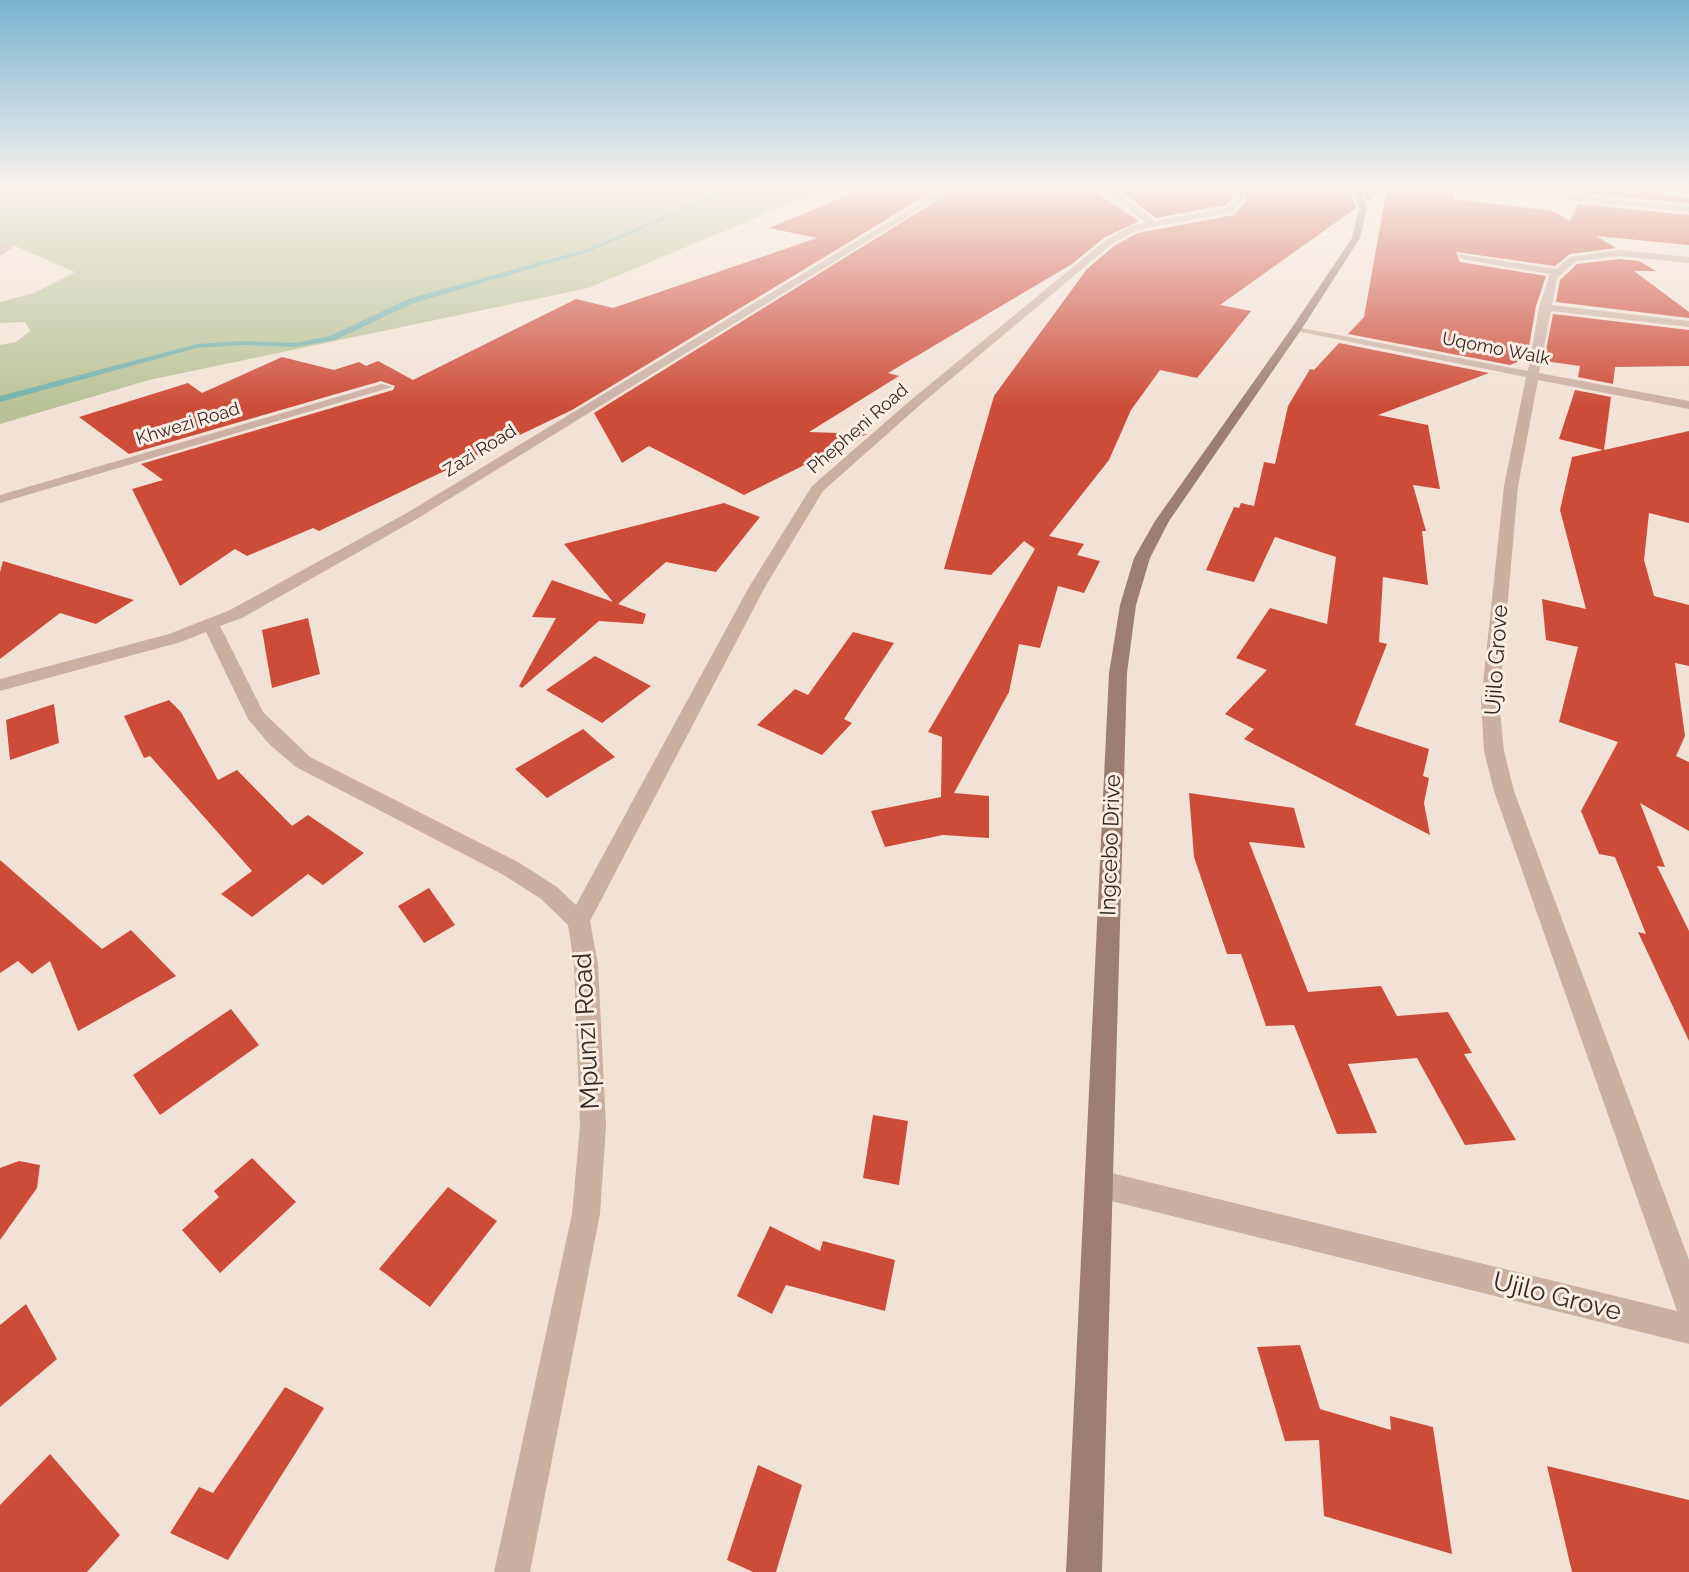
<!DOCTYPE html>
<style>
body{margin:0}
canvas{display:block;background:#f2e2d6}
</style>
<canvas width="1689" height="1572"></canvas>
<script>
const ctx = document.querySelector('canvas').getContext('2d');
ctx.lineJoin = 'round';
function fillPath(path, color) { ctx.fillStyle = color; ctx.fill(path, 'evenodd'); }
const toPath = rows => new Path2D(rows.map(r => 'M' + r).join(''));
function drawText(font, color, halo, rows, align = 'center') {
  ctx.font = font + ' Raleway,sans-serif'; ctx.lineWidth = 6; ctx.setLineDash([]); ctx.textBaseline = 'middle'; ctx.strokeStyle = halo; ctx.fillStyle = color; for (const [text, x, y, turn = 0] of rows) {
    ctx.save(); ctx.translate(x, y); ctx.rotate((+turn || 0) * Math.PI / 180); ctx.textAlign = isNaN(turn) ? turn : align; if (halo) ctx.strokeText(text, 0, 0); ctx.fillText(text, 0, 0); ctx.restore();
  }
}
const green = toPath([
 [0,187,830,187,588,288,149,380,0,424,0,345,16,342,30,331,25,322,0,323,0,302,34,293,75,272,15,246,0,246]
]);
const stream = toPath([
 [733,187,741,187,591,251,414,303,335,340,295,347,243,345,197,348,0,402,0,396,197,344,243,341,295,343,330,336,408,299,587,249,733,187]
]);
const building = toPath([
 [868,187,940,187,572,410,319,531,313,528,247,556,235,549,180,586,132,489,163,480,141,464,393,390,395,386,381,381,129,454,79,417,188,383,202,393,282,357,334,370,359,362,366,366,378,361,413,380,576,299,613,308,817,238,769,228],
 [959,187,1088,187,1139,221,1105,237,1072,264,888,373,899,376,809,432,867,434,744,495,649,446,622,463,594,413],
 [1110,187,1229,187,1234,195,1226,205,1156,218,1123,193],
 [1244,187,1349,187,1356,208,1220,305,1251,311,1197,378,1160,370,1131,410,1109,460,1049,536,1084,544,1077,555,1100,561,1084,593,1058,586,1040,648,1019,644,1009,692,954,793,989,796,989,838,943,835,885,847,871,811,941,797,942,737,928,732,1035,549,1024,541,991,575,944,569,994,396,1087,269,1114,246,1138,233,1234,215,1247,200],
 [1363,187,1388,187,1453,193,1454,199,1553,211,1570,221,1578,204,1689,215,1689,245,1596,236,1616,248,1570,254,1555,266,1456,252,1460,262,1546,276,1536,306,1527,358,1510,365,1348,334,1364,317,1387,188,1368,201],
 [1593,187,1619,187,1689,199,1689,203,1586,194],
 [1620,259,1639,261,1656,271,1634,271,1689,312,1689,318,1556,302,1560,280,1577,264],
 [1553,314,1689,330,1689,366,1615,367,1613,384,1578,377,1580,366,1544,361],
 [1339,343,1489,373,1378,415,1428,425,1440,489,1413,485,1426,531,1422,531,1428,585,1383,577,1379,642,1387,644,1355,725,1429,749,1423,776,1429,778,1424,803,1430,835,1244,739,1254,729,1225,714,1267,670,1236,658,1270,608,1327,624,1336,557,1275,537,1254,582,1206,570,1234,507,1239,508,1241,503,1254,506,1264,462,1275,464,1288,406,1310,369,1314,370],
 [1575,390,1611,397,1604,450,1689,431,1689,523,1649,513,1644,560,1654,596,1689,605,1689,666,1675,663,1685,736,1676,756,1689,762,1689,831,1640,803,1665,867,1657,866,1689,931,1689,1041,1638,932,1646,934,1615,857,1599,854,1581,811,1618,742,1559,722,1578,647,1546,640,1542,599,1586,609,1560,510,1572,457,1603,450,1559,439],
 [724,503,760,517,716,572,666,562,618,604,646,614,643,624,599,621,522,688,519,686,556,618,532,617,552,580,613,602,564,544],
 [3,561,26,568,134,600,96,624,60,613,0,659,0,572],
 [308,618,320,674,272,688,262,630],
 [853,632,894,643,844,719,852,723,822,755,757,725,795,689,808,695],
 [595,656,651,686,602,723,546,690],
 [169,700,181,712,218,780,237,770,292,826,308,815,364,853,323,885,308,874,252,917,221,894,252,871,150,756,144,758,124,716],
 [54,704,59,743,10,760,6,720],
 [583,729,615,757,547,798,515,769],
 [1189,793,1294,808,1305,848,1249,842,1308,992,1381,986,1397,1016,1448,1012,1472,1053,1464,1054,1516,1140,1465,1145,1417,1058,1348,1064,1377,1133,1337,1134,1294,1025,1266,1026,1241,954,1227,954,1194,857],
 [0,860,102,949,131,930,176,976,78,1031,50,961,32,974,18,961,0,973],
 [429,888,455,925,424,943,398,906],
 [231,1009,259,1045,160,1115,133,1075],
 [873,1115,908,1121,899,1185,863,1178],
 [252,1158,296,1202,220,1273,182,1230,219,1197,214,1191],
 [19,1161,40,1165,37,1188,0,1240,0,1168],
 [448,1187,497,1221,430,1307,379,1269],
 [770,1226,820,1251,823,1241,895,1260,885,1311,786,1285,772,1314,737,1296],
 [26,1304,57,1359,0,1407,0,1325],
 [1300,1345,1320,1409,1391,1430,1390,1416,1433,1427,1452,1554,1324,1516,1319,1440,1285,1441,1257,1347],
 [285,1387,324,1408,228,1560,170,1533,199,1487,213,1493],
 [50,1454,120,1535,87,1572,0,1572,0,1505],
 [758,1465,802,1485,776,1572,753,1572,727,1560],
 [1547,1466,1689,1500,1689,1572,1572,1572]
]);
const service = toPath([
 [145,187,155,187,135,199,99,209,95,206,145,187]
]);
const minor = toPath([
 [946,187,956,187,415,520,242,618,220,626,263,712,310,757,518,862,557,887,576,905,749,587,812,486,912,399,1106,240,1131,226,1146,223,1115,199,1091,187,1102,187,1121,195,1155,221,1227,208,1236,199,1237,194,1232,187,1240,187,1245,194,1244,200,1233,212,1137,230,1112,244,920,405,823,491,765,587,590,921,598,964,606,1126,600,1214,530,1572,494,1572,572,1214,580,1126,574,964,568,925,541,899,502,874,296,767,269,744,248,719,206,632,181,642,0,691,0,679,169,634,230,610,405,514,946,187],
 [1446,187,1477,187,1689,206,1689,212,1446,187],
 [0,244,10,246,12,248,0,256,0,244],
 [1620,250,1689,257,1689,263,1620,256,1576,261,1557,278,1552,305,1689,321,1689,327,1551,311,1539,373,1689,401,1689,409,1538,380,1518,486,1499,702,1504,751,1514,791,1689,1260,1689,1344,1099,1198,1089,1194,1085,1184,1089,1174,1099,1170,1677,1311,1494,791,1484,751,1481,702,1504,486,1526,377,1291,330,1296,327,1528,371,1539,307,1550,274,1461,259,1458,254,1556,269,1570,257,1620,250],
 [382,384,392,387,0,503,0,495,382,384]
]);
const secondary = toPath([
 [1352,187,1360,187,1367,208,1360,238,1301,330,1169,521,1150,558,1136,605,1127,673,1102,1572,1066,1572,1109,673,1120,605,1134,558,1155,521,1291,329,1352,238,1359,208,1352,187]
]);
const farStreetnames = [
 ["Uqomo Walk",1496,349,11],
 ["Khwezi Road",188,424,-17],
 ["Phepheni Road",858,429,-41],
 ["Zazi Road",480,451,-32]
];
const streetNames = [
 ["Ujilo Grove",1497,660,-86],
 ["Ingcebo Drive",1111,845,-88]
];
const nearStreetnames = [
 ["Mpunzi Road",587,1031,-93],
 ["Ujilo Grove",1557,1297,14]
];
fillPath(green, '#b8c296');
fillPath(stream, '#74b1ac');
fillPath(building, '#cd4c39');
fillPath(service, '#cbb0a2');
fillPath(minor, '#cbb0a2');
fillPath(secondary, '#9e7e73');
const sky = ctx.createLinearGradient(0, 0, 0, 407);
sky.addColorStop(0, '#79b3d0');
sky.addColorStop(0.46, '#f9f2ed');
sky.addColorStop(1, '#f9f2ed00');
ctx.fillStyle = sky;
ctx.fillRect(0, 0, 1689, 407);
drawText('18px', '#352825', '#faede3', farStreetnames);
drawText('22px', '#352825', '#faede3', streetNames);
drawText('26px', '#352825', '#faede3', nearStreetnames);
</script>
